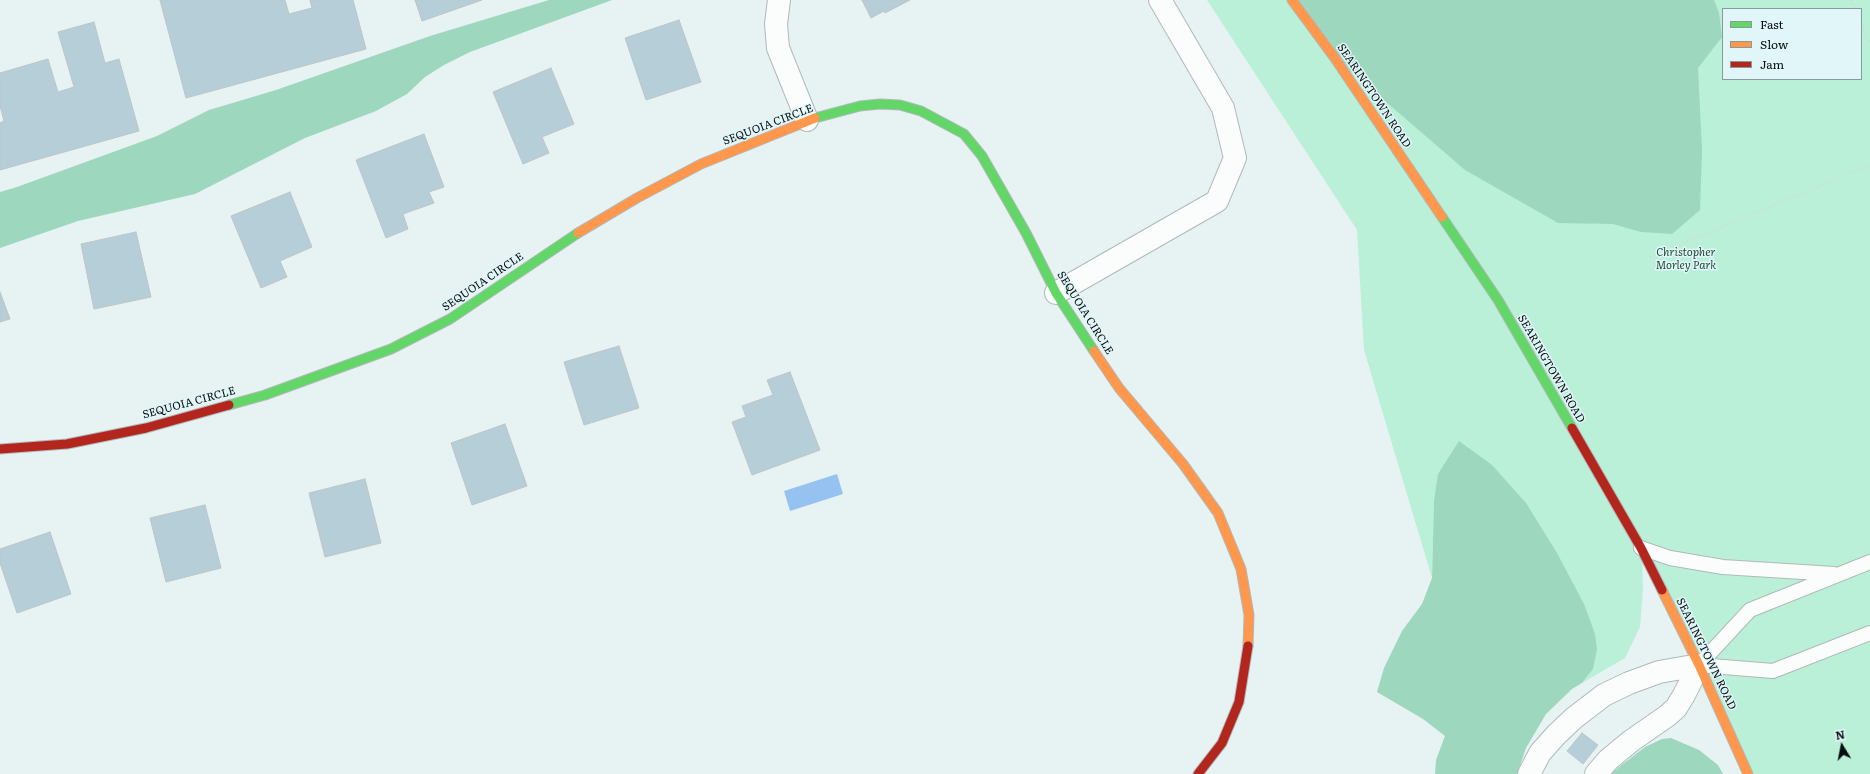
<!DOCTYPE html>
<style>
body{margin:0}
#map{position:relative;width:1870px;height:774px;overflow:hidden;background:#e7f2f3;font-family:Literata,serif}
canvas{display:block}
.legend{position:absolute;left:1722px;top:8px;width:140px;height:72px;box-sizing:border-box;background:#e1f6f9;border:1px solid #8a999b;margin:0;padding:5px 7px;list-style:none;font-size:12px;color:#070e0f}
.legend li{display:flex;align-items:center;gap:8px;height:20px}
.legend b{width:20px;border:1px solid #8a999b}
.north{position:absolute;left:1822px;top:726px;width:40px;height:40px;-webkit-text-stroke:3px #e1f6f9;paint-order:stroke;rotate:350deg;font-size:11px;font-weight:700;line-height:16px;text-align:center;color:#070e0f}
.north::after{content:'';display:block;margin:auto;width:14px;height:18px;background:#070e0f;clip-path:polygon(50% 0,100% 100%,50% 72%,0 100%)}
</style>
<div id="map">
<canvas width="1870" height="774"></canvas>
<ul class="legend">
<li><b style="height:5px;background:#63d668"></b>Fast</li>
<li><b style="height:5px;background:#ff974d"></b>Slow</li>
<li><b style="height:5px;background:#b3261e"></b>Jam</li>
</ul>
<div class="north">N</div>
</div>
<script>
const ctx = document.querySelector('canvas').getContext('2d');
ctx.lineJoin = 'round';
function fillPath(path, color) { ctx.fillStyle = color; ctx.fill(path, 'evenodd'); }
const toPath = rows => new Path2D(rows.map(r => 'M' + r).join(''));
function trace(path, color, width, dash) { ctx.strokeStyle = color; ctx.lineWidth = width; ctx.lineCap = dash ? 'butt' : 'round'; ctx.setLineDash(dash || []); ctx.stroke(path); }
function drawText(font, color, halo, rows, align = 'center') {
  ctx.font = font + ' Literata,serif'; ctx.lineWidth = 3; ctx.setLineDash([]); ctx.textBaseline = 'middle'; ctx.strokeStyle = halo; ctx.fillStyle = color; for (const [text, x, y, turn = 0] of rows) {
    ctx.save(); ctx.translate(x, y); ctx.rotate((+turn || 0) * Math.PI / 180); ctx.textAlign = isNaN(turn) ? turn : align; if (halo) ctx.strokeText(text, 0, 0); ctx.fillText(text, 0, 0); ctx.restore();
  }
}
const green = toPath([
 [1207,0,1870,0,1870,774,1748,774,1642,551,1643,588,1640,627,1625,658,1582,683,1593,669,1434,501,1432,578,1364,350,1357,230],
 [1723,9,1861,9,1861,79,1723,79]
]);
const forest = toPath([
 [549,0,612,0,470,52,444,65,425,77,407,94,376,111,305,138,195,194,78,221,0,248,0,192,17,187,157,136,209,110,276,90,430,36],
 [1292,0,1714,0,1719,13,1722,37,1698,68,1702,150,1700,210,1672,234,1641,232,1613,224,1558,223,1465,170,1334,57],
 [1459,441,1492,465,1526,503,1557,553,1584,604,1595,634,1597,649,1593,669,1582,683,1572,689,1546,714,1526,748,1517,774,1435,774,1436,760,1445,736,1423,719,1377,692,1384,668,1402,631,1422,604,1432,578,1434,501,1438,474],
 [1671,738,1699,750,1718,765,1723,774,1610,774,1645,747,1662,739]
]);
const water = toPath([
 [837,474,843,494,790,511,784,491]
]);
const building = toPath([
 [160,0,285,0,289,14,312,8,310,0,353,0,366,49,186,98,160,0],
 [415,0,482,0,422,21,415,0],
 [862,0,910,0,885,13,884,11,871,18,862,0],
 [679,20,701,82,646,100,625,38,679,20],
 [94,22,105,63,119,59,139,131,0,170,0,123,4,121,0,106,0,73,48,59,58,92,74,87,58,32,94,22],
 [551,68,574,124,542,137,549,153,523,164,493,92,551,68],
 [424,134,444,187,429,192,434,203,403,214,408,229,386,238,356,160,424,134],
 [290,192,312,247,280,261,287,277,261,288,231,216,290,192],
 [136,232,151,297,94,309,81,244,136,232],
 [0,292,10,319,0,322,0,292],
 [619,346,639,408,584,425,564,362,619,346],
 [790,372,820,450,752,475,732,422,746,417,742,406,773,395,767,380,790,372],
 [505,424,527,486,472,505,451,443,505,424],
 [365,479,381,543,325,557,309,493,365,479],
 [205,505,221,568,166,582,150,518,205,505],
 [50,532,71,594,17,613,0,563,0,549,50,532],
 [1582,733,1598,745,1583,764,1567,751,1582,733]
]);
const path = toPath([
 [1851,0,1855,9],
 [1861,22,1870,43],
 [1650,257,1870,165]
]);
const lane = toPath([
 [1641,548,1670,558,1723,567,1834,574],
 [1699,665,1750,610,1870,562],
 [1699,665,1773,671,1870,633]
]);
const street = toPath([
 [779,0,776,24,778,48,807,120],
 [1056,293,1217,201,1235,158,1223,108,1160,0],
 [1529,774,1540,753,1556,735,1574,718,1604,695,1629,683,1659,672,1699,665,1684,695,1676,708,1667,716,1631,741,1608,760,1596,774]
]);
const fast = toPath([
 [815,118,860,106,880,104,900,105,921,111,964,134,982,156,1026,233,1056,293,1094,351],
 [1442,217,1498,300,1572,428],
 [229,405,265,395,391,349,450,319,578,233]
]);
const slow = toPath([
 [1292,0,1334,57,1442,217],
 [578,233,637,198,701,164,815,118],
 [1094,351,1119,388,1183,464,1218,513,1241,569,1249,615,1248,646],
 [1662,590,1699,665,1748,774]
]);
const jam = toPath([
 [1572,428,1641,548,1662,590],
 [0,449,67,444,146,428,229,405],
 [1198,774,1222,743,1239,702,1248,646]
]);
const streetNames = [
 ["SEARINGTOWN ROAD",1374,96,56],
 ["SEQUOIA CIRCLE",768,125,-21],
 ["SEQUOIA CIRCLE",483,282,-34],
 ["SEQUOIA CIRCLE",1085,313,58],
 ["SEARINGTOWN ROAD",1551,369,60],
 ["SEQUOIA CIRCLE",189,403,-15],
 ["SEARINGTOWN ROAD",1706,654,64]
];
const parkNames = [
 ["Christopher",1686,253],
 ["Morley Park",1686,266]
];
fillPath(green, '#baf0d7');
fillPath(forest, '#9dd7be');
fillPath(water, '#96c2f1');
fillPath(building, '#b5ced8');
trace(building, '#bdc5c7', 1);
trace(lane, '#b0b9ba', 16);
trace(street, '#b0b9ba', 24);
trace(fast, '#b0b9ba', 11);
trace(slow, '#b0b9ba', 11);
trace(jam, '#b0b9ba', 11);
trace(path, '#d4d8d9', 2.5, [1, 3]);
trace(lane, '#fbfdfd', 14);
trace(street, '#fbfdfd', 22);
trace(fast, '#63d668', 9);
trace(slow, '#ff974d', 9);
trace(jam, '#b3261e', 9);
drawText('11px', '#070e0f', '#e1f6f9', streetNames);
drawText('italic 11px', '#224b36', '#e1f6f9', parkNames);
</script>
